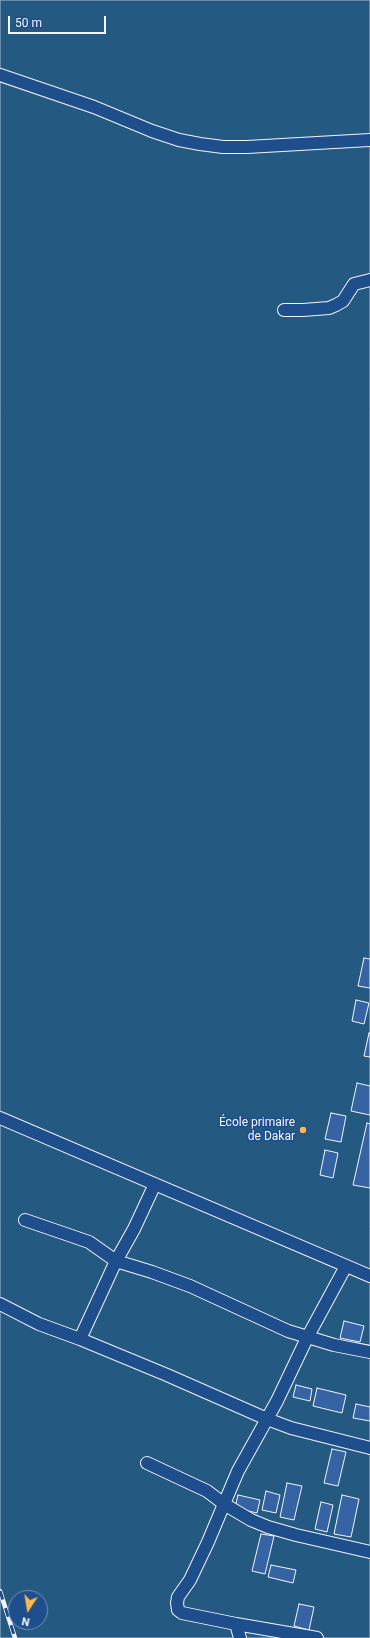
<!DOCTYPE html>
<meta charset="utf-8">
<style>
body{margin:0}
#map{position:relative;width:370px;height:1638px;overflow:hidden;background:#1f4e8c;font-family:Roboto,sans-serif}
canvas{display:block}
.north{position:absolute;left:8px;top:1590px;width:40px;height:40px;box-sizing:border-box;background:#1f4e8c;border:1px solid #7391ba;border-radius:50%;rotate:192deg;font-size:11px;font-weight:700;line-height:16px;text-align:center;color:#f2f6ff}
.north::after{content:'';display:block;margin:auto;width:14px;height:18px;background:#ffb74d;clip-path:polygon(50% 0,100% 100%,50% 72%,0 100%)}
.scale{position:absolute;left:8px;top:16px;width:98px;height:18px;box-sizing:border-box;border:2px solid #f2f6ff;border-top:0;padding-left:5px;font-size:12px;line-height:14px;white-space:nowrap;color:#f2f6ff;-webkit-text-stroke:3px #1f4e8c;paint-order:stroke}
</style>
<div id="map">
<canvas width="370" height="1638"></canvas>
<div class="north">N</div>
<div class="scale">50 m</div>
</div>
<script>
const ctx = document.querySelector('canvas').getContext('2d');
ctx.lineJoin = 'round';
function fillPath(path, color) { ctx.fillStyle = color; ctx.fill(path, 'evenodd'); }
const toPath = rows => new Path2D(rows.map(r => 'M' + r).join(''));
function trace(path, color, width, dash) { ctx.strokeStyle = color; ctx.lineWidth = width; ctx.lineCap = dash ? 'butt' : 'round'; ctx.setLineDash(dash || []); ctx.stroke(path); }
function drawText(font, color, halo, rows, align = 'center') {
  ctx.font = font + ' Roboto,sans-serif'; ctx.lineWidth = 3; ctx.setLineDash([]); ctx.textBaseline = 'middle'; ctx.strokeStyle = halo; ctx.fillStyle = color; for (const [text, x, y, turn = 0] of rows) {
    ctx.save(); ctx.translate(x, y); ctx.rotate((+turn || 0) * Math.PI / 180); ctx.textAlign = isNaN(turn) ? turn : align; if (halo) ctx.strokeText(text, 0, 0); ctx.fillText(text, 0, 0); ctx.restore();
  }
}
const green = toPath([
 [0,0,370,0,370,1638,0,1638,0,0],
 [16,1598,40,1598,40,1622,16,1622,16,1598]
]);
const building = toPath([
 [364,958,370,959,370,988,358,986,364,958],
 [356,1000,369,1003,364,1024,352,1021,356,1000],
 [369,1033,370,1033,370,1057,364,1056,369,1033],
 [357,1083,370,1086,370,1115,351,1111,357,1083],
 [331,1113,346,1116,341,1142,325,1139,331,1113],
 [367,1123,370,1124,370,1188,353,1185,367,1123],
 [325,1150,338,1153,333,1178,320,1175,325,1150],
 [344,1321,364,1326,360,1342,340,1338,344,1321],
 [296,1385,312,1389,310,1401,293,1397,296,1385],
 [317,1388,346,1395,342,1413,313,1406,317,1388],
 [356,1404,370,1407,370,1421,353,1418,356,1404],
 [332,1449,346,1452,338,1486,324,1483,332,1449],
 [287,1483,302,1486,294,1520,280,1517,287,1483],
 [266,1491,280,1495,276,1513,262,1510,266,1491],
 [238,1495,260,1500,257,1513,235,1508,238,1495],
 [342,1495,359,1499,351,1537,334,1534,342,1495],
 [321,1502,333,1505,327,1532,315,1529,321,1502],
 [261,1534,274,1536,265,1574,252,1571,261,1534],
 [271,1565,296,1570,293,1583,268,1577,271,1565],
 [299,1604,314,1607,309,1630,294,1626,299,1604]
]);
const minor = toPath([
 [0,75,94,107,152,131,179,140,200,144,223,147,247,147,370,140],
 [284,310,303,310,329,308,336,305,343,301,354,284,370,280],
 [0,1118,370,1276],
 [25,1220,89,1242,116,1261,152,1272,190,1286,288,1331,334,1345,370,1352],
 [346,1266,307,1338,277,1401,238,1471,224,1504,251,1520,268,1527,296,1535,370,1552],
 [0,1304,39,1324,80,1339,167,1375,267,1419,291,1428,370,1448],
 [80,1339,116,1261,134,1229,155,1184],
 [147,1463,207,1491,224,1504,208,1542,190,1580,178,1597,177,1603,178,1610,182,1613,236,1624,317,1638],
 [236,1624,240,1638]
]);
const rail = toPath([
 [0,1591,15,1638]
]);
const markers = [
 [303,1130,4,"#ffb74d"]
];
const poiNames = [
 ["École primaire",295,1123],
 ["de Dakar",295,1137]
];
fillPath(green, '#245a82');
trace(green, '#a8bbd7', 1);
fillPath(building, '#3563a3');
trace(building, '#f2f6ff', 1);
trace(minor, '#f2f6ff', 14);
trace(minor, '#1f4e8c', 12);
trace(rail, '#f2f6ff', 4.5);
trace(rail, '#1f4e8c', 3, [9]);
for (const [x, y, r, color] of markers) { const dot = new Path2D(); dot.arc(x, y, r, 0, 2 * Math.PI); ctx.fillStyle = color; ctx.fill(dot); trace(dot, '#1f4e8c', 1.5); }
drawText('12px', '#f2f6ff', '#1f4e8c', poiNames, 'right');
</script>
